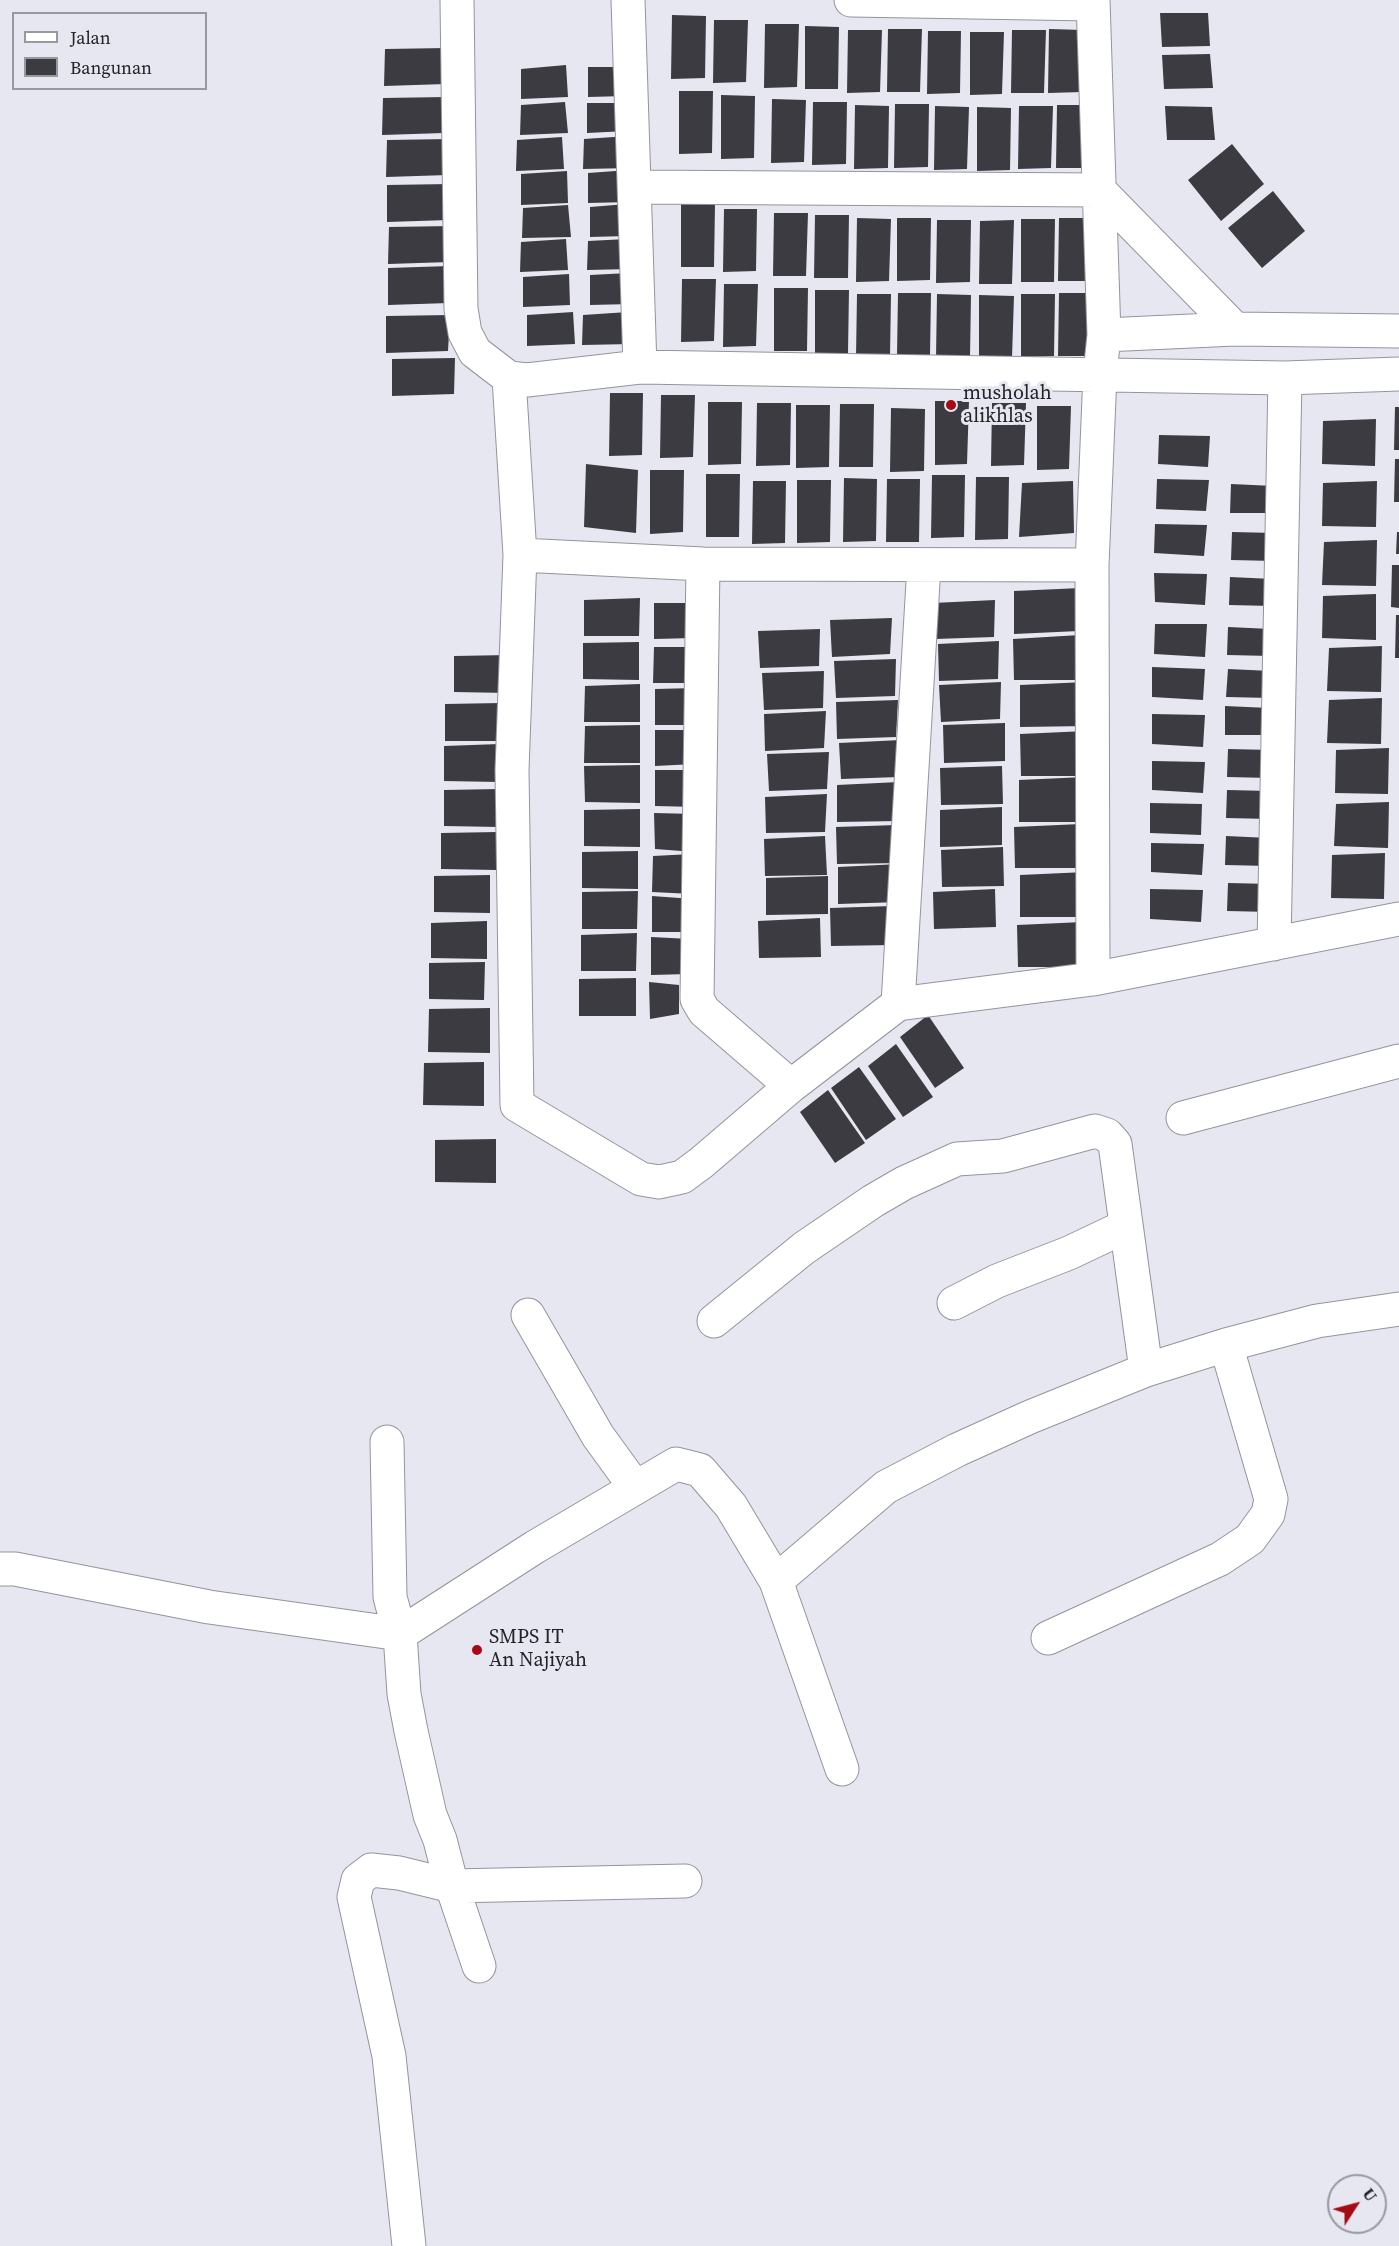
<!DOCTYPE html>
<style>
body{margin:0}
#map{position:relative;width:1399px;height:2246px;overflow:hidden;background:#e6e7f0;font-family:"Source Serif 4",serif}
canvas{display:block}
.legend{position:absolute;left:12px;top:12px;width:195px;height:78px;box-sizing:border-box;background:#e6e7f0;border:2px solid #98999f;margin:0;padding:8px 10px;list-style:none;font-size:18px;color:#222326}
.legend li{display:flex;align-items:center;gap:12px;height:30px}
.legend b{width:30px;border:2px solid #98999f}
.north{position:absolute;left:1327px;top:2174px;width:60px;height:60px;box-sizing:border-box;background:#e6e7f0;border:2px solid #98999f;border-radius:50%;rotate:54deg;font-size:16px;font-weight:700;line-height:24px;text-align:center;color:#222326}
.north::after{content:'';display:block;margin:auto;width:21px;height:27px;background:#a40b14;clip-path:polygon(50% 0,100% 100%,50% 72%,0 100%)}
</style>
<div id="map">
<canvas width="1399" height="2246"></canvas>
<ul class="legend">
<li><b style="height:8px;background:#fff"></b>Jalan</li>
<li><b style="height:16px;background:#3c3b42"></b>Bangunan</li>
</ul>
<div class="north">U</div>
</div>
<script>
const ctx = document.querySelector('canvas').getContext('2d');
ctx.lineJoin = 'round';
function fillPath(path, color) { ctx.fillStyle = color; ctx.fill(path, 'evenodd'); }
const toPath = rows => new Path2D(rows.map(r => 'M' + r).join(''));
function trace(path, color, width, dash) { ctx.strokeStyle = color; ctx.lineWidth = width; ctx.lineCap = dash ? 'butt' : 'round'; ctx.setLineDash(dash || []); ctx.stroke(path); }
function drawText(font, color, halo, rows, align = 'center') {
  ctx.font = font + ' "Source Serif 4",serif'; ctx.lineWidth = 6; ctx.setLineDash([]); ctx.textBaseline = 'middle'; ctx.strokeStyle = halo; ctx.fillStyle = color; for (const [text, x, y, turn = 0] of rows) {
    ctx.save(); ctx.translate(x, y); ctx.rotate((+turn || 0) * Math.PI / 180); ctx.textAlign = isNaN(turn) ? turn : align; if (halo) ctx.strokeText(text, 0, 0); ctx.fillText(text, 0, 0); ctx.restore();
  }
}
const building = toPath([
 [1160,13,1208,13,1210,46,1162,47],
 [672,15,706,16,705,78,671,79],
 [714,20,748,20,746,82,713,83],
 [765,24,799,24,797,87,764,88],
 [805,26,839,27,838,89,805,89],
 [888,29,922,29,920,92,887,92],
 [1049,29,1083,30,1082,92,1048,93],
 [848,30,882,30,880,92,847,93],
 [1012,30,1046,30,1044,93,1011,93],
 [928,31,961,31,960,93,927,94],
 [970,32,1004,32,1002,94,970,95],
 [447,48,446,84,384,86,385,49],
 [1210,54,1213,88,1164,89,1162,55],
 [566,65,568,97,521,99,521,69],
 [588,67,626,67,625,96,588,97],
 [679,91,713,91,712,153,679,154],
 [721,95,755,96,754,158,721,159],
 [446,97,444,133,382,135,383,98],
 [772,99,806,100,804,162,771,163],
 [565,102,568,133,520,135,521,105],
 [813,102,847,102,846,164,812,165],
 [587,103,624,103,627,131,587,133],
 [895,104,929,104,928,167,894,168],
 [855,105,889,106,888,168,854,169],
 [1057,105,1090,105,1090,168,1056,168],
 [935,106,969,107,967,169,934,170],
 [1019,106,1053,106,1051,168,1018,169],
 [1165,106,1212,107,1215,140,1167,140],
 [977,107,1011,108,1010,170,977,171],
 [629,136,631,168,583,169,584,139],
 [562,137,564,169,516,171,517,140],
 [450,139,448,175,386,177,387,140],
 [1232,144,1264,184,1221,221,1188,180],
 [629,170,630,202,588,203,588,173],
 [567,171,568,203,521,205,521,174],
 [450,184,449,220,387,222,387,185],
 [1273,191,1305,231,1262,268,1228,228],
 [627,204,627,236,590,237,590,207],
 [681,204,715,204,714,267,681,267],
 [568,205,571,237,522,238,523,208],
 [724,209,757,209,756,271,723,272],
 [774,213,808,213,806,276,773,276],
 [815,215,849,215,848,278,814,278],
 [857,218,891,219,889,281,856,282],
 [897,218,931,218,930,280,897,281],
 [1059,218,1093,218,1091,281,1058,281],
 [1021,219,1055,219,1054,282,1021,282],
 [937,220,971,220,970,282,936,283],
 [1014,220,1012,284,979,284,980,221],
 [451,226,450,262,388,264,389,227],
 [566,239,568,270,520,272,521,242],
 [627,239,630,269,587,270,588,241],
 [450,266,449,303,388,305,388,268],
 [629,273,631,304,590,305,590,275],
 [569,274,570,305,523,307,523,277],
 [682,279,716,279,714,341,681,342],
 [724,284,758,284,756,346,723,347],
 [774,288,808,288,807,351,774,351],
 [815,290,849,290,848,353,815,353],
 [898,293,931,293,930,355,897,356],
 [1059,293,1093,293,1092,356,1058,356],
 [857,294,891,294,890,356,856,357],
 [937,294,971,295,970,357,936,358],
 [1021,294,1055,294,1054,356,1021,357],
 [979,295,1014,296,1012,358,979,359],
 [573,312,575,344,527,346,527,315],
 [628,312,631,344,582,345,583,315],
 [450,315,448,351,386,353,386,316],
 [455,358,454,394,392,396,392,359],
 [610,393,643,393,642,455,609,456],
 [661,395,695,395,693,457,660,458],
 [935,401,969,401,967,464,935,465],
 [708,402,742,402,741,464,708,465],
 [757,403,791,403,790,465,756,466],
 [992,403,1026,403,1024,465,991,466],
 [840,404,874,404,873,467,839,467],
 [796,405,830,405,829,467,796,468],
 [1037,406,1071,406,1069,469,1037,470],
 [1395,407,1399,407,1399,450,1394,450],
 [891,408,925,409,924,471,890,472],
 [1376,419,1375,466,1322,464,1323,421],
 [1159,435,1210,436,1208,467,1158,464],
 [1395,459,1399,459,1399,502,1394,502],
 [586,464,638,470,636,533,584,527],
 [650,470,684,470,683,532,650,534],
 [706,474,740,474,739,537,706,537],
 [932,475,965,475,964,537,931,538],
 [976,477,1009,477,1008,539,975,540],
 [844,478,877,479,876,541,843,542],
 [887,479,920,479,919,542,886,542],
 [1157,479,1209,480,1206,511,1156,509],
 [797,480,831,480,830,542,797,543],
 [753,481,786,481,785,543,752,544],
 [1073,481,1074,533,1019,537,1022,483],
 [1377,481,1376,527,1322,526,1323,483],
 [1231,484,1274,486,1274,513,1230,513],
 [1155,524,1207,525,1204,556,1154,553],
 [1232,532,1275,533,1275,561,1231,560],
 [1397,532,1399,532,1399,554,1396,554],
 [1377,540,1376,586,1322,585,1324,542],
 [1392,565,1399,565,1399,608,1391,607],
 [1154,573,1207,574,1205,605,1155,602],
 [1230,577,1273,579,1273,606,1229,605],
 [1081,588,1079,631,1014,634,1014,591],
 [1376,594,1376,640,1322,638,1323,596],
 [640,598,639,636,584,636,584,600],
 [995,600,994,637,935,639,933,603],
 [654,603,691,603,694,638,654,639],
 [1396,615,1399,615,1399,658,1395,658],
 [892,618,890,654,832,657,830,620],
 [1155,624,1207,624,1205,657,1154,654],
 [1228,627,1271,629,1271,656,1227,655],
 [820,629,819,666,760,668,758,631],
 [1080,635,1080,680,1014,680,1013,639],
 [999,641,998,679,939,681,938,644],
 [639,642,639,680,583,679,583,643],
 [1382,646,1381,692,1327,691,1329,648],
 [654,647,693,647,689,683,653,683],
 [510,655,509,693,454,692,454,656],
 [896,659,895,696,836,698,834,661],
 [1152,667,1205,669,1203,700,1152,697],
 [1228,669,1271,671,1271,698,1226,697],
 [824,671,823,708,764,710,762,673],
 [1001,682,1000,719,941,722,939,685],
 [1086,682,1087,726,1020,727,1020,685],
 [640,684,640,722,584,722,585,686],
 [695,688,694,725,655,725,655,689],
 [1382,698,1381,744,1327,743,1329,700],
 [898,700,896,737,837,739,836,702],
 [501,703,501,741,445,741,445,704],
 [1225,706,1269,708,1269,735,1225,735],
 [826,711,824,748,765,751,764,714],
 [1152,714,1205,715,1203,747,1152,744],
 [1005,723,1005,761,944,763,943,725],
 [640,725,640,763,584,763,585,726],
 [655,730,699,730,695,764,655,766],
 [1086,731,1087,776,1021,776,1020,734],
 [901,740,899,777,841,779,839,743],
 [500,744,499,782,444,781,444,746],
 [1389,748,1388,794,1335,793,1336,750],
 [1228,749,1271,750,1271,778,1227,777],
 [829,752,827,789,769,791,767,754],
 [1152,761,1205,762,1203,793,1152,790],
 [640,765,640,803,585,802,584,766],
 [1002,766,1003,804,941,805,940,768],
 [655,770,697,770,697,807,655,806],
 [1085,777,1086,822,1019,822,1019,780],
 [899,782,899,821,837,822,837,785],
 [499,789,499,827,444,826,444,790],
 [1227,790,1270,791,1271,819,1226,818],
 [827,794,825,832,766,833,765,797],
 [1389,802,1388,848,1334,846,1336,804],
 [1150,803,1202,804,1201,835,1150,833],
 [1002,807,1002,845,940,847,940,810],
 [640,809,640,847,584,846,584,810],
 [654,813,696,814,695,852,655,849],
 [1081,824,1081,868,1015,868,1014,827],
 [897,825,899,863,837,864,836,827],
 [497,832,496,870,441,869,441,833],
 [825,836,827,875,765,876,764,839],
 [1226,836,1269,838,1269,866,1225,865],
 [1151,843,1204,844,1202,875,1151,872],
 [1003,847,1004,886,942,887,941,850],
 [638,851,638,889,582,888,582,852],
 [1385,853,1384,899,1331,898,1332,855],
 [692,854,692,894,652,892,653,856],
 [900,864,900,902,838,904,838,867],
 [1086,872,1087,917,1020,917,1020,875],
 [490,875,490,913,434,912,434,876],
 [828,876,828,914,766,915,766,878],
 [1228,883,1271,884,1271,912,1227,911],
 [995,889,996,927,934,929,933,892],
 [1150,889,1203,890,1201,922,1150,919],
 [638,891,637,929,582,929,582,892],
 [652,896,693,899,693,932,652,932],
 [892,906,893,945,831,946,830,908],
 [820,918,821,957,759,958,758,921],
 [487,921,487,959,431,958,431,923],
 [1083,922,1085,967,1018,967,1017,925],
 [637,933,636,971,581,971,581,935],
 [651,937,690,939,689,974,651,975],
 [485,962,484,1000,429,999,429,963],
 [636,978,636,1016,579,1016,579,979],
 [649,982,679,985,679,1014,650,1019],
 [490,1008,490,1053,428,1052,429,1009],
 [928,1015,964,1068,935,1088,900,1037],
 [896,1044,933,1097,903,1117,868,1066],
 [484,1062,484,1106,423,1105,424,1063],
 [859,1067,896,1119,866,1140,831,1088],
 [828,1090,865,1143,835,1163,800,1112],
 [496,1139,496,1183,435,1182,435,1140]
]);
const minor = toPath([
 [457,0,461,309,465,333,475,352,509,378,527,380,640,367,1285,378,1399,374],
 [628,0,640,367],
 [851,0,1093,4],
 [636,187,1099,190,1235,329],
 [1104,335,1235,329,1399,331],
 [509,378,520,555],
 [703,564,697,999,704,1011,791,1086],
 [1092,565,703,564,520,555,512,770,517,1105,641,1179,659,1182,682,1177,701,1163,791,1086,898,1004,1093,979,1399,919],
 [1274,944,1285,378],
 [1093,979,1092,565,1100,374,1104,335,1093,0],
 [898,1004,924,565],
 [1183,1118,1399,1061],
 [954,1303,997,1281,1069,1253,1126,1226],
 [528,1315,598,1436,635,1487],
 [714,1321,804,1248,873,1201,904,1183,957,1159,1003,1156,1095,1131,1107,1135,1115,1144,1146,1370],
 [387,1442,390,1597,400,1634,404,1694,411,1731,430,1815,440,1840,452,1886,479,1966],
 [0,1569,15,1569,209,1607,400,1634,535,1547,676,1464,700,1470,731,1506,776,1581,842,1769],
 [776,1581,886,1487,957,1450,1030,1417,1146,1370,1226,1345,1317,1321,1399,1309],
 [1048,1638,1220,1559,1250,1539,1268,1514,1271,1499,1226,1345],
 [409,2246,389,2056,354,1897,358,1880,371,1870,399,1873,452,1886,685,1881]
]);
const markers = [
 [951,405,6,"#a40b14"],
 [477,1650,6,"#a40b14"]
];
const poiNames = [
 ["musholah",963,394],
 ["alikhlas",963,417],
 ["SMPS IT",489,1638],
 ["An Najiyah",489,1661]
];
fillPath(building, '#3c3b42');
trace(minor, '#93959d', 35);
trace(minor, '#fff', 33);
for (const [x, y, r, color] of markers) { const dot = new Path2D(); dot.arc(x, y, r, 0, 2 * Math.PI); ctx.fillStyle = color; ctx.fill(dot); trace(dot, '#e6e7f0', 2); }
drawText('20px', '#222326', '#e6e7f0', poiNames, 'left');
</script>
